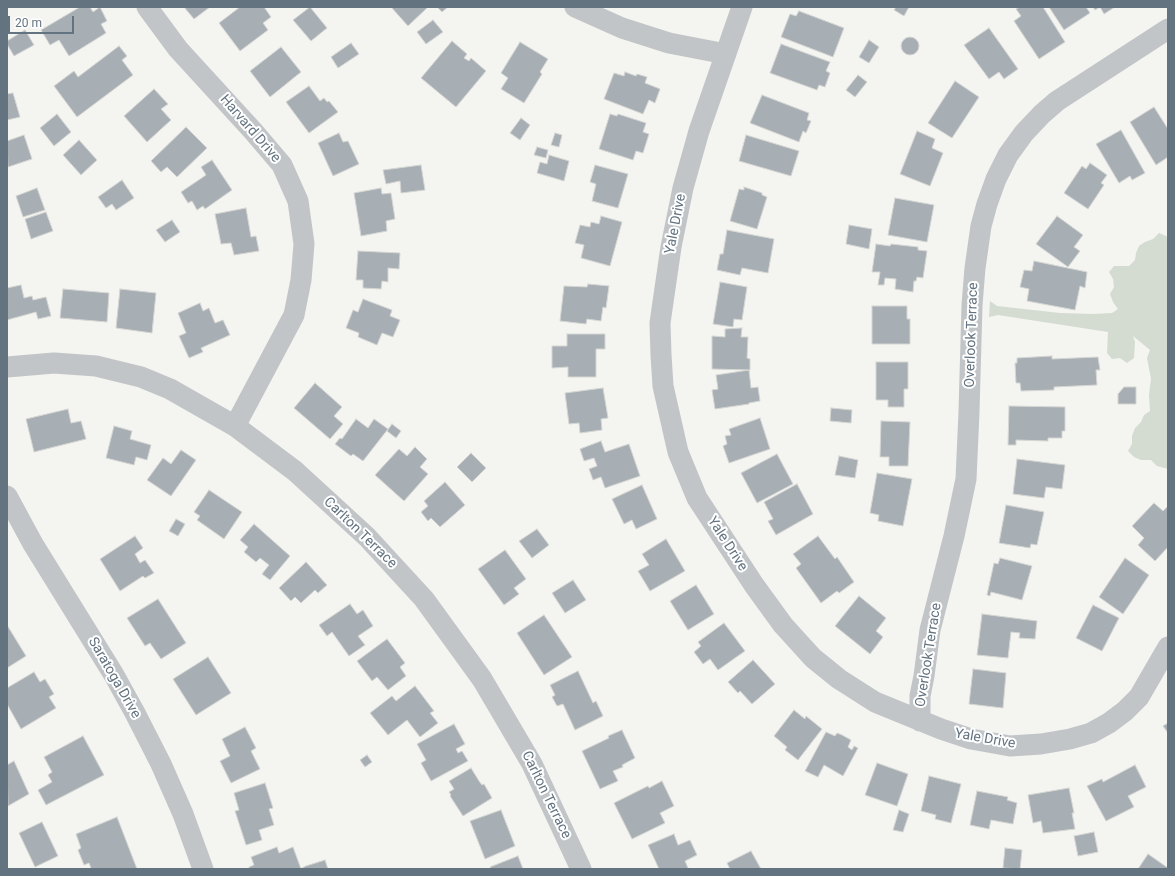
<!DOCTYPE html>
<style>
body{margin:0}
#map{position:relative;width:1175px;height:876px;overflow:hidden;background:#f4f4f0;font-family:Roboto,sans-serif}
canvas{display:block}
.frame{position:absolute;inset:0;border:8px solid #637380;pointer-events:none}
.scale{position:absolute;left:8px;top:16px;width:66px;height:18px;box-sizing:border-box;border:2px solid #637380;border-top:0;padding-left:5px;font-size:12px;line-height:14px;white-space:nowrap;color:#637380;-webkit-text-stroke:3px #fff;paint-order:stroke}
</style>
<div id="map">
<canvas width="1175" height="876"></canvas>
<div class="frame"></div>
<div class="scale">20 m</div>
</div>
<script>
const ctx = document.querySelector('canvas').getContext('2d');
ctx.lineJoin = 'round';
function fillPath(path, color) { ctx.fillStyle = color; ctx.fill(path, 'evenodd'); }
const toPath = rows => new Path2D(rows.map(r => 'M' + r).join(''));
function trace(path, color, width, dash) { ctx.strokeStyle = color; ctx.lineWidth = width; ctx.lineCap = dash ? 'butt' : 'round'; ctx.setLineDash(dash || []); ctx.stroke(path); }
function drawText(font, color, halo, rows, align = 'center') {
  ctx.font = font + ' Roboto,sans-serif'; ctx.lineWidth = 4; ctx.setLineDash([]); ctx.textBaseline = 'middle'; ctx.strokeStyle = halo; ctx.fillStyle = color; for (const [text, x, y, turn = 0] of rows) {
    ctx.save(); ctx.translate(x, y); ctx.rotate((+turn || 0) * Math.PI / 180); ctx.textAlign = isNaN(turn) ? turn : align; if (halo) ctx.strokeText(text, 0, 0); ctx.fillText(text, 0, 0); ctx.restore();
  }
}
const green = toPath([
 [1159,233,1168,237,1168,469,1157,466,1151,460,1141,460,1134,457,1128,451,1132,444,1132,436,1135,428,1141,422,1144,415,1150,411,1149,395,1151,379,1147,358,1150,350,1133,336,1135,342,1134,358,1127,363,1120,358,1112,359,1107,353,1108,332,998,315,989,317,990,301,997,306,1060,313,1093,314,1112,313,1118,309,1113,302,1110,294,1114,287,1113,279,1109,272,1114,266,1129,266,1135,260,1136,253,1139,246,1145,242,1153,239]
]);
const building = toPath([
 [80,7,90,7,93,12,100,7,107,21,101,24,106,33,69,56,59,40,50,45,41,30,80,7],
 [184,7,210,7,194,19,184,7],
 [240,7,264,7,271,17,263,23,268,30,240,51,219,23,240,7],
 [310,7,327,28,311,41,293,20,310,7],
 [391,7,428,7,408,26,391,7],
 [437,7,448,7,442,12,437,7],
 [896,7,909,7,904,16,894,10,896,7],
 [1020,7,1043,7,1065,42,1039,59,1014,21,1021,16,1016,9,1020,7],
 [1049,7,1086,7,1090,13,1064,30,1049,7],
 [1093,7,1115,7,1104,14,1100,7,1095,10,1093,7],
 [799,11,844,28,833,57,781,37,790,14,796,16,799,11],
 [433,20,443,32,426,44,417,32,433,20],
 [989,28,1018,69,1004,79,999,72,989,79,964,45,989,28],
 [25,30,34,45,14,56,7,44,7,41,25,30],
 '901 46a9 9 0 1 1 18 0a9 9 0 1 1-18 0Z',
 [869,40,879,47,869,63,859,57,869,40],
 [452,41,467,54,464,58,469,61,471,58,486,71,456,107,421,78,452,41],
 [520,42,548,59,540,72,542,74,524,103,501,89,508,78,501,73,520,42],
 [351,43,359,54,338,68,331,57,351,43],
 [781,44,830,62,826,71,830,73,825,87,819,85,817,90,770,73,781,44],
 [119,46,127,56,122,60,133,75,77,117,54,86,74,71,78,77,119,46],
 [281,47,301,72,270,97,250,71,281,47],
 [625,72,636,76,637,74,647,77,645,83,660,89,655,103,649,100,643,114,604,99,614,73,624,76,625,72],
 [858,75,867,82,855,97,846,90,858,75],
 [955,81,979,97,952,138,928,123,955,81],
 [309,86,320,101,324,98,327,102,329,101,338,112,309,133,286,102,309,86],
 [154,89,168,104,161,109,171,120,147,142,124,116,154,89],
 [13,93,20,117,7,120,7,94,13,93],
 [762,95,809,113,807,120,811,121,806,133,803,131,799,142,750,123,762,95],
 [1154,107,1168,129,1168,157,1156,165,1130,122,1154,107],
 [57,114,71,132,54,146,40,128,57,114],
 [610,114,617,116,618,114,646,123,643,132,649,134,643,153,636,151,633,160,599,149,610,114],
 [521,118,530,125,520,140,510,133,521,118],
 [186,127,207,148,177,177,167,167,161,172,151,161,186,127],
 [1121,130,1145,173,1132,180,1130,176,1119,183,1096,144,1121,130],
 [917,131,935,139,932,148,943,153,930,186,900,174,917,131],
 [339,133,343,142,348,141,359,164,333,176,318,143,339,133],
 [555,133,562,135,559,147,551,145,555,133],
 [24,135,32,159,8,167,7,141,24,135],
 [746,135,799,151,791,176,739,161,746,135],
 [79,140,97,160,81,175,63,155,79,140],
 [537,147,548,150,546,158,534,155,537,147],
 [549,155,569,161,564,181,537,173,540,162,547,164,549,155],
 [212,160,232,190,205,209,203,206,197,210,192,201,188,203,181,192,206,175,201,167,212,160],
 [1090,163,1107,175,1101,183,1104,185,1088,209,1064,193,1082,166,1086,169,1090,163],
 [421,165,425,190,401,193,400,181,386,184,383,170,421,165],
 [595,165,628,174,618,208,592,201,596,184,590,182,595,165],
 [122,180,134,198,116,210,112,204,106,208,98,197,122,180],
 [744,187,762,193,762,195,767,197,757,229,730,221,739,189,744,190,744,187],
 [37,188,45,210,23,217,16,196,37,188],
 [381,188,382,194,391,193,395,219,386,221,387,231,361,236,354,193,381,188],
 [895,198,934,205,927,242,888,235,895,198],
 [246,208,251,237,256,236,259,251,234,255,231,243,221,244,215,214,246,208],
 [46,212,53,231,31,239,25,219,46,212],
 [601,216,622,222,610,266,581,258,584,245,575,243,580,225,590,227,591,222,599,224,601,216],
 [1057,216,1083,235,1074,247,1080,251,1068,267,1036,244,1057,216],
 [172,220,180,232,165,242,156,230,172,220],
 [849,225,872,229,869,249,846,244,849,225],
 [727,230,774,239,768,273,742,268,740,275,717,270,720,254,723,254,727,230],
 [876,244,890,246,891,244,918,247,918,250,927,251,923,278,917,277,916,281,914,281,913,292,895,289,896,279,885,278,884,285,878,285,880,272,872,272,876,244],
 [358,251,400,253,399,269,388,268,388,282,382,281,381,289,363,288,363,280,356,280,358,251],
 [1034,261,1087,272,1085,288,1080,286,1075,310,1027,301,1029,289,1020,287,1024,270,1032,271,1034,261],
 [720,282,747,287,742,320,734,319,733,327,713,324,720,282],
 [588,284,609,286,606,308,603,307,601,321,587,319,586,324,560,321,564,286,587,287,588,284],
 [21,285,24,298,32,296,33,300,46,297,51,316,38,319,36,312,7,320,7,288,21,285],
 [63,289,109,293,107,322,60,318,63,289],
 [120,289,156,293,152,333,116,328,120,289],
 [363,299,392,310,390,316,400,320,393,337,382,333,377,345,358,337,359,333,346,328,353,310,358,312,363,299],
 [200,303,203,311,209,308,215,323,223,320,230,335,201,348,203,352,189,358,179,336,186,333,178,313,200,303],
 [872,306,907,306,907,319,910,319,910,344,872,344,872,306],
 [742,328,741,337,748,337,747,358,750,359,750,370,712,369,712,336,725,337,725,329,742,328],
 [567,334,605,334,605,349,596,349,596,377,568,377,568,367,552,368,552,346,567,346,567,334],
 [1052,356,1052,359,1098,357,1100,370,1096,370,1097,385,1054,387,1054,390,1021,391,1020,383,1016,383,1015,363,1017,363,1017,358,1052,356],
 [876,362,908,362,908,389,904,389,904,407,888,407,888,400,876,400,876,362],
 [749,370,751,388,758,387,760,401,749,403,749,404,715,409,712,390,718,389,716,375,749,370],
 [315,383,342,407,334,416,343,424,330,439,294,408,315,383],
 [1124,387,1136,387,1136,404,1118,404,1118,394,1124,387],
 [603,388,608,418,601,419,602,430,580,433,579,423,569,424,565,393,603,388],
 [1009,406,1065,407,1065,431,1062,431,1062,438,1048,438,1048,441,1016,440,1016,445,1008,445,1009,406],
 [831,408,852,410,851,423,830,421,831,408],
 [68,409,71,423,81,421,86,439,34,452,26,419,68,409],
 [760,418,770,449,729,463,723,446,727,444,725,436,731,435,729,429,760,418],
 [356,419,368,428,374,419,388,429,363,461,353,454,351,456,335,444,340,438,342,439,356,419],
 [881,421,910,422,908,466,889,466,889,457,880,457,881,421],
 [392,424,401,431,396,438,387,431,392,424],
 [114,426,132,431,130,439,151,445,147,460,136,457,134,465,106,458,114,426],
 [601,441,605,452,629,444,640,476,605,488,601,477,593,480,589,469,597,466,594,458,584,461,580,449,601,441],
 [415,447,427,459,420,467,428,474,404,501,375,475,399,449,407,456,415,447],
 [181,450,196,460,171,496,147,480,163,458,171,464,181,450],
 [471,453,486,468,472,482,457,467,471,453],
 [777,454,793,484,757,503,741,473,777,454],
 [839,456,858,460,855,478,835,475,839,456],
 [1017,459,1065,465,1062,489,1046,487,1044,498,1013,494,1017,459],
 [877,473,912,479,903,526,878,521,879,515,870,513,877,473],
 [445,482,465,505,440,527,431,518,428,521,421,512,428,506,424,501,445,482],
 [797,484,813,514,776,535,768,521,773,519,764,502,797,484],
 [642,485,657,519,636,529,632,520,624,524,612,499,642,485],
 [209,490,242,512,224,539,197,520,200,516,194,512,209,490],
 [1154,503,1163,511,1168,506,1168,547,1155,561,1138,545,1144,538,1132,526,1154,503],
 [1006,505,1044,512,1037,545,1031,544,1030,548,999,543,1006,505],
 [176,519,185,524,178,536,169,531,176,519],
 [254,524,290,556,270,580,262,574,269,565,260,558,256,562,244,552,248,547,240,540,254,524],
 [537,529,549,545,532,558,519,541,537,529],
 [135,536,143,548,135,554,140,563,145,560,154,573,145,578,143,576,120,591,100,559,135,536],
 [818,536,835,559,837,557,854,582,839,593,837,591,821,603,796,568,801,564,793,554,818,536],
 [666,539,685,571,650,591,638,571,649,565,642,554,666,539],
 [505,550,526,579,514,588,519,594,504,605,478,569,505,550],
 [1000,558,1032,566,1022,600,991,592,990,596,987,595,994,563,998,564,1000,558],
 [1125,558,1149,575,1123,614,1099,597,1125,558],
 [306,562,327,585,318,593,315,590,301,603,295,597,291,601,279,588,306,562],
 [573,580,586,600,565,613,552,593,573,580],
 [696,585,714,614,688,630,670,601,696,585],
 [859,596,886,618,876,631,883,637,870,654,835,626,859,596],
 [158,599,186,643,161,659,150,643,145,646,127,618,158,599],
 [350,604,357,614,363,610,373,626,358,636,365,645,349,656,332,632,327,636,319,625,350,604],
 [1093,605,1119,618,1102,651,1076,638,1093,605],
 [982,614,1037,621,1035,639,1019,638,1020,633,1011,632,1008,658,977,655,982,614],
 [544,615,572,657,544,675,517,633,544,615],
 [724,623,745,651,718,670,710,659,703,664,694,652,701,646,698,642,724,623],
 [7,625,26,656,7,668,7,625],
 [387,639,405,663,400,667,406,676,388,690,377,677,372,681,357,661,387,639],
 [208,657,231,693,196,715,173,679,208,657],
 [753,660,775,684,752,704,740,691,738,693,728,682,753,660],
 [973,669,1006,673,1003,708,969,704,973,669],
 [578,671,593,703,596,701,603,716,575,730,563,704,557,706,552,697,555,695,550,685,578,671],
 [34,672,40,682,45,679,54,694,49,697,56,708,21,729,7,704,7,688,34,672],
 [415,686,434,711,430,713,438,723,420,737,407,720,388,735,370,713,392,696,396,701,415,686],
 [794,710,805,719,806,716,822,729,798,760,785,750,787,747,774,736,794,710],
 [1168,723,1168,733,1163,726,1168,723],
 [454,724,465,744,456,749,458,753,462,751,468,761,431,781,421,763,426,760,417,744,454,724],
 [245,727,256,748,251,751,260,769,231,783,220,761,230,756,222,739,245,727],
 [622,730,635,758,622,765,623,767,613,771,618,781,600,789,582,751,609,738,608,736,622,730],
 [826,732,835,736,837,733,842,735,851,740,848,747,852,750,854,746,858,748,843,776,824,765,818,777,805,771,826,732],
 [83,736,104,775,46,805,38,790,52,782,48,775,52,772,44,757,83,736],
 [367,755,372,762,365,767,360,760,367,755],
 [14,761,29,794,8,806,7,765,14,761],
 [877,763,908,774,897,806,865,795,877,763],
 [1135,765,1146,787,1128,796,1134,807,1106,821,1087,786,1102,779,1103,782,1135,765],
 [471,768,479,781,482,785,484,784,492,798,463,816,450,796,451,795,449,792,454,789,449,781,471,768],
 [929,776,961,784,951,823,935,819,936,815,921,811,929,776],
 [662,781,674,806,660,813,665,823,632,839,614,803,648,786,649,788,662,781],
 [265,783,273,808,269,809,274,825,259,830,262,840,246,845,235,811,239,810,234,793,265,783],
 [1069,788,1074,813,1072,813,1075,829,1043,833,1041,821,1033,823,1028,795,1069,788],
 [977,791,1008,797,1007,800,1017,803,1013,824,991,820,989,829,970,825,977,791],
 [501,810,515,846,485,859,470,821,501,810],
 [899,810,909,814,903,832,893,830,899,810],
 [117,817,137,869,89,869,91,868,89,863,84,865,78,850,81,848,76,834,117,817],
 [42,822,58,856,35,867,19,833,42,822],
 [1094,832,1098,852,1078,856,1074,836,1094,832],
 [674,834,678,845,690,840,697,855,685,861,688,868,686,869,659,869,648,845,674,834],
 [277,847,279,853,293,847,301,869,249,869,249,867,254,865,251,857,277,847],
 [1005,848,1022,850,1020,869,1003,868,1005,848],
 [751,851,761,869,730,869,727,863,751,851],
 [1148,854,1168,868,1168,869,1138,869,1148,854],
 [518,856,523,869,491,869,490,867,518,856],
 [325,860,328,869,303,869,302,868,306,866,325,860]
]);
const street = toPath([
 [147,7,178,49,253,131,282,165,298,201,304,244,301,280,294,315,235,426],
 [575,7,622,28,669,43,726,54],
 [742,7,699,131,683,188,671,247,662,309,660,323,661,355,663,386,678,452,697,498,754,585,783,625,813,658,839,679,875,702,941,729,971,739,1010,746,1041,744,1070,739,1091,733,1109,723,1125,711,1139,697,1168,647],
 [7,367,54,363,96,366,141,377,170,389,235,426,295,471,367,537,424,599,482,679,532,764,581,869],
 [7,496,33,544,114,675,135,713,161,764,183,814,203,869],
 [920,721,920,696,924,676,930,630,954,536,966,479,969,412,972,305,975,268,981,226,987,204,996,179,1008,155,1024,133,1042,114,1057,101,1168,29]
]);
const streetNames = [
 ["Harvard Drive",250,129,49],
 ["Yale Drive",676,224,-79],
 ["Overlook Terrace",972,335,-88],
 ["Carlton Terrace",360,533,44],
 ["Yale Drive",727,544,57],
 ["Overlook Terrace",929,655,-81],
 ["Saratoga Drive",114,678,60],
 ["Yale Drive",985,739,10],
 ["Carlton Terrace",546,795,64]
];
fillPath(green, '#d4dbd1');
fillPath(building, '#a7afb4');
trace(building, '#d5d5d3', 1);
trace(street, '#c1c5c8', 21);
drawText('14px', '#637380', '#fff', streetNames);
</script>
